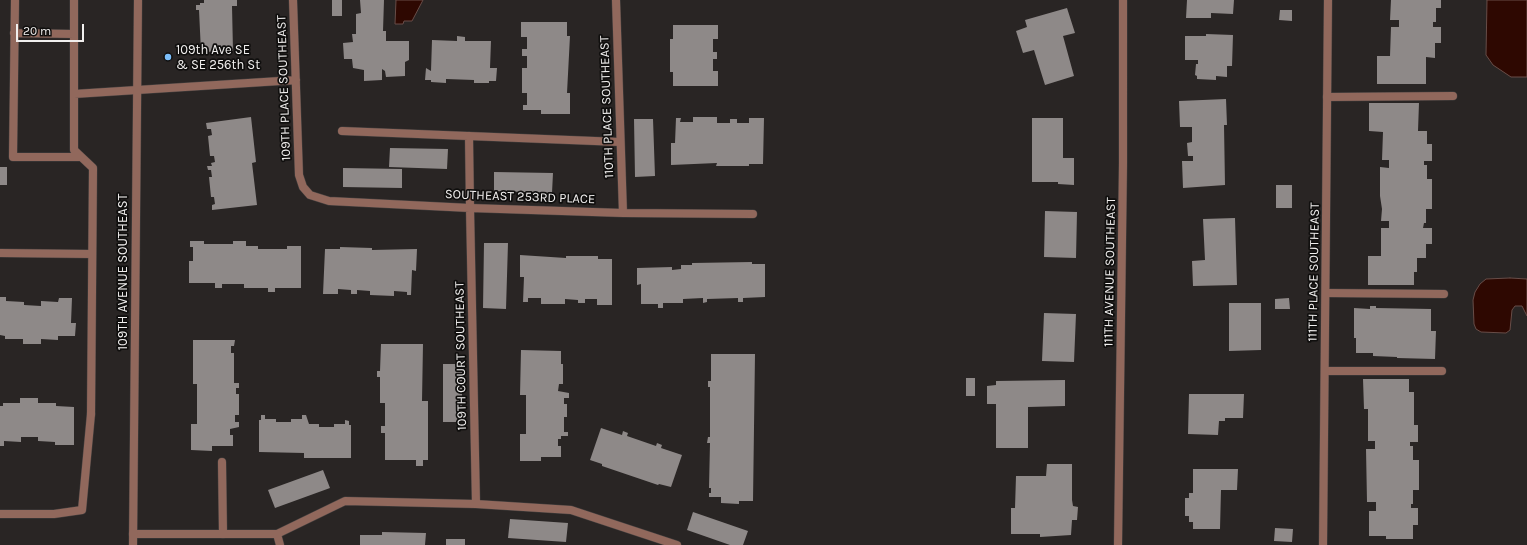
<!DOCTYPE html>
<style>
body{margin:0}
#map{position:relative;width:1527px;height:545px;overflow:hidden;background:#292524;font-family:Karla,sans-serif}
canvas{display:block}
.scale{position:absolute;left:16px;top:24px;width:68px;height:18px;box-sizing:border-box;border:2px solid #f1efee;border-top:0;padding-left:5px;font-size:12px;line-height:14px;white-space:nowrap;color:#f1efee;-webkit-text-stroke:3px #100f0e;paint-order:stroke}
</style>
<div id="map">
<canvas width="1527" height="545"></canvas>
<div class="scale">20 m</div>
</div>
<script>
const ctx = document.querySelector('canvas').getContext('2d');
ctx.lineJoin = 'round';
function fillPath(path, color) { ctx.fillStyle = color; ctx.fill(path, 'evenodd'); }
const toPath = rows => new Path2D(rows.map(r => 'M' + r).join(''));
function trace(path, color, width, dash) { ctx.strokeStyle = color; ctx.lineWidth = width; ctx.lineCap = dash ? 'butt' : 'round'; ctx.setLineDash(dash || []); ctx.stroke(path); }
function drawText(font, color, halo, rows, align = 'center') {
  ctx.font = font + ' Karla,sans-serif'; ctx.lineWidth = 3.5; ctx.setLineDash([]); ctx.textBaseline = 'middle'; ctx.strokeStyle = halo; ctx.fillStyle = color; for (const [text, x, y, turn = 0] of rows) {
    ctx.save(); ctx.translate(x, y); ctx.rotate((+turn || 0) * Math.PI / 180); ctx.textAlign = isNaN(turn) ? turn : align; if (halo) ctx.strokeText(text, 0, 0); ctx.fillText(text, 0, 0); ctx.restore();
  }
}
const water = toPath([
 [396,0,423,0,412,21,404,21,403,24,395,24,396,0],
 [1487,0,1527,0,1527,77,1511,77,1493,65,1486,55,1487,0],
 [1510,278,1527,279,1527,316,1522,306,1515,306,1512,310,1510,330,1506,333,1481,332,1476,329,1474,324,1473,300,1475,292,1480,284,1486,279,1510,278]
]);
const building = toPath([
 [204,0,237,0,237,6,232,6,233,51,201,52,199,10,196,10,196,5,200,5,200,3,204,3],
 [332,0,342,0,342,16,332,16],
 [360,0,384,0,383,31,386,31,386,41,409,41,409,60,405,62,405,76,386,77,385,71,382,69,382,80,364,81,364,70,353,68,352,59,344,59,343,43,353,42,352,34,356,34,356,14,361,13],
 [1187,0,1234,0,1233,14,1211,13,1211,18,1186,18],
 [1391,0,1441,0,1441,8,1436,8,1436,22,1433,22,1433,27,1441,27,1441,43,1435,43,1435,58,1426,57,1426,84,1377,84,1377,56,1390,56,1391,27,1399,27,1399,20,1390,20],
 [1067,8,1075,33,1063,36,1074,76,1045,85,1034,50,1023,53,1016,31,1027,27,1025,20],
 [1280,10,1292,10,1292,21,1279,20],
 [521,22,567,22,567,36,570,36,567,93,570,93,570,114,541,114,541,110,523,110,523,105,527,105,527,93,522,93,522,68,527,68,527,56,522,56,522,49,527,49,527,37,521,37],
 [673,25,718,25,718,39,713,39,713,52,717,52,717,59,713,59,713,71,718,71,718,86,673,86,673,72,670,72,670,39,673,39],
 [1206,34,1233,35,1232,66,1227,66,1227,77,1216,76,1216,80,1197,79,1197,76,1195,75,1196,64,1198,64,1198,60,1185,60,1185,36,1206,36],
 [457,36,465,37,465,41,491,41,490,68,497,68,496,81,489,81,489,83,474,83,474,80,446,79,446,83,431,82,431,80,425,80,426,68,431,71,432,40,457,41],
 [1226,99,1227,125,1224,125,1225,185,1183,188,1182,161,1193,161,1193,156,1188,156,1187,143,1192,142,1192,127,1180,127,1179,101],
 [1369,103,1419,103,1418,131,1427,131,1427,144,1432,144,1432,161,1424,161,1424,165,1427,165,1427,179,1432,179,1432,209,1426,209,1426,223,1424,223,1423,228,1432,228,1432,244,1426,244,1426,258,1417,258,1417,272,1414,272,1414,285,1368,285,1368,256,1381,256,1381,228,1389,228,1389,221,1381,221,1382,209,1380,196,1380,167,1389,168,1389,160,1382,160,1383,132,1369,131],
 [251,117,256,162,252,163,257,205,212,210,212,205,215,204,214,197,211,197,209,177,212,177,211,170,208,170,207,166,212,166,211,163,215,162,214,156,210,156,208,136,212,135,211,129,207,129,206,123],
 [693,117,717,117,717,123,730,123,730,119,737,119,737,123,749,123,749,118,764,118,763,164,749,164,749,166,716,166,717,163,671,165,671,143,675,143,676,118,681,118,680,122,693,122],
 [1032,118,1063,118,1063,158,1074,158,1074,185,1058,184,1058,182,1032,182],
 [634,119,653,119,655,176,635,177],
 [390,148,448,149,447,169,389,167],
 [0,167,7,167,7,185,0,185],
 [343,168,402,169,402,188,343,187],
 [494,172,553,173,552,193,494,191],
 [1276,185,1292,185,1292,208,1276,208],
 [1045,211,1077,212,1076,258,1044,257],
 [1235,218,1237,285,1193,286,1192,261,1205,260,1203,219],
 [190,241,204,241,204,244,233,244,233,241,246,241,246,246,258,246,258,249,287,249,287,246,301,246,301,288,275,288,275,292,268,292,268,288,244,288,244,284,222,284,222,288,215,288,215,283,189,283,189,261,193,261,193,247,190,247],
 [484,243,508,243,506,309,483,308],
 [340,247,372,248,372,250,417,249,416,271,412,270,411,295,407,295,407,292,394,291,394,296,370,295,370,291,357,290,357,294,351,294,351,290,338,289,338,294,323,294,325,249,340,249],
 [520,255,566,258,566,256,598,256,598,259,612,259,612,305,597,305,597,299,585,299,585,303,578,303,578,300,565,299,565,304,541,304,541,298,528,298,528,302,523,302,524,277,520,277],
 [752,262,752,264,765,264,765,297,743,298,743,302,738,302,738,298,707,299,707,302,703,303,703,298,683,299,683,303,663,303,663,308,658,308,658,304,641,304,641,284,637,285,637,268,672,267,672,270,681,269,681,265,692,265,692,263],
 [0,297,6,297,6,301,24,302,24,305,41,306,41,301,58,302,59,298,72,298,71,323,76,323,75,336,58,336,58,340,41,339,41,344,23,344,23,339,5,339,5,336,0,335],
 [1289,298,1290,309,1275,309,1275,299],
 [1229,303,1261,303,1261,350,1229,351],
 [1370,306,1376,306,1376,308,1431,309,1431,331,1436,331,1435,359,1397,358,1397,357,1373,356,1373,353,1356,353,1356,338,1354,338,1354,308,1370,309],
 [1044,313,1076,314,1074,362,1042,361],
 [193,340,235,340,234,346,231,346,231,353,234,353,234,383,239,383,239,388,236,388,236,394,239,394,239,415,235,415,235,422,239,422,239,427,230,429,230,435,233,435,233,446,212,446,212,451,191,450,191,424,197,424,197,384,193,384],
 [381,344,423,344,422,401,428,401,428,460,423,460,423,466,416,466,416,460,385,460,385,433,381,433,381,426,385,426,385,403,380,403,380,377,377,377,377,371,380,371],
 [521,350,561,351,561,364,563,364,563,384,559,384,558,391,569,393,569,398,564,398,564,404,567,404,567,417,564,417,564,432,568,432,568,436,561,436,561,439,558,439,558,446,561,446,561,457,541,457,541,461,520,461,520,434,526,434,526,395,520,395],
 [711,354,755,354,753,501,739,501,739,504,721,503,721,497,709,497,709,493,711,493,711,488,709,488,710,443,707,443,708,437,710,437,710,387,708,387,708,381,711,381],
 [443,364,462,364,462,422,443,422],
 [966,378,975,378,975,396,966,396],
 [1363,379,1409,379,1409,392,1414,392,1414,425,1418,425,1418,442,1410,442,1410,446,1413,446,1413,460,1419,460,1419,490,1413,490,1413,504,1411,504,1411,508,1418,508,1418,525,1413,525,1413,539,1386,539,1386,536,1369,536,1369,511,1376,511,1376,502,1367,502,1366,449,1375,449,1375,441,1368,441,1368,409,1364,409],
 [1065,380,1065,406,1028,407,1028,448,996,448,996,404,987,404,987,386,996,385,996,381],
 [1189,394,1244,394,1243,418,1225,418,1225,421,1219,421,1218,435,1188,434],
 [20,398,38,398,38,403,56,403,56,406,74,407,74,445,55,445,55,442,38,441,38,437,21,437,21,442,4,441,4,446,0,446,0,406,3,406,3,403,20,403],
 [261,415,265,415,265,419,276,419,276,422,291,422,291,419,302,419,302,415,306,415,309,424,319,424,319,427,334,427,334,424,345,424,345,420,349,421,349,425,351,425,351,458,304,458,304,453,259,452,259,420,261,420],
 [601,428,622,435,623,431,628,433,627,436,656,446,657,443,662,445,661,448,682,455,671,487,659,484,658,485,602,466,602,464,590,460],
 [1047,464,1072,464,1072,500,1073,506,1078,507,1077,520,1072,520,1071,535,1040,537,1040,534,1011,534,1011,508,1015,508,1016,476,1046,476],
 [1193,469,1238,469,1237,490,1221,490,1220,529,1193,529,1193,522,1189,522,1189,516,1185,516,1185,498,1189,498,1189,493,1193,493],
 [323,470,330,488,275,508,268,490],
 [693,512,748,531,743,545,730,545,687,530],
 [510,519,568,523,566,542,508,538],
 [1275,528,1293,529,1292,542,1274,541],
 [382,532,426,533,425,545,360,545,360,535,382,535],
 [446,539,465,539,465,545,446,545]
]);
const service = toPath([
 [15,0,13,157,81,157],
 [74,0,74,150,93,168,91,414],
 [14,33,74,34],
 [74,94,137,90],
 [1327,97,1453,96],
 [342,131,620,142],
 [469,136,470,208],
 [0,253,92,254],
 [1326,293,1444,294],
 [1325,371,1442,371],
 [222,462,223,534]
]);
const minor = toPath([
 [293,0,299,175,303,187,310,195,329,201,470,208,623,213,753,214],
 [616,0,623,213],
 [137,90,296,80],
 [470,208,476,504],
 [0,514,54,514,82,510,91,414],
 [133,534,277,534,345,501,476,504,571,510,677,545],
 [277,534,280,545],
 [1118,545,1123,163,1123,0],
 [1323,545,1328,0]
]);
const tertiary = toPath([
 [133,545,138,0]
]);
const markers = [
 [168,57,4,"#7cbef9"]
];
const poiNames = [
 ["109th Ave SE",176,50],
 ["& SE 256th St",176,65]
];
const streetNames = [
 ["109TH PLACE SOUTHEAST",284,88,-92],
 ["110TH PLACE SOUTHEAST",607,107,-92],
 ["SOUTHEAST 253RD PLACE",520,197,2],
 ["109TH AVENUE SOUTHEAST",123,272,-90],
 ["111TH AVENUE SOUTHEAST",1110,272,-89],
 ["111TH PLACE SOUTHEAST",1314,272,-89],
 ["109TH COURT SOUTHEAST",461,356,-91]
];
fillPath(water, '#2e0801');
trace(water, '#684d48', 1);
fillPath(building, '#8e8988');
trace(service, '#454140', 9);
trace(minor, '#454140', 9);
trace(tertiary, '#454140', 9);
trace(service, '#91685c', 8);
trace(minor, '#91685c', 8);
trace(tertiary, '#91685c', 8);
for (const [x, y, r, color] of markers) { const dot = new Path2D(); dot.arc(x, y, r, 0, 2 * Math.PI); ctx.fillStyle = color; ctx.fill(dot); trace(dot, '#100f0e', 1.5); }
drawText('13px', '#f1efee', '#100f0e', poiNames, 'left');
drawText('13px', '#f1efee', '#100f0e', streetNames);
</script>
